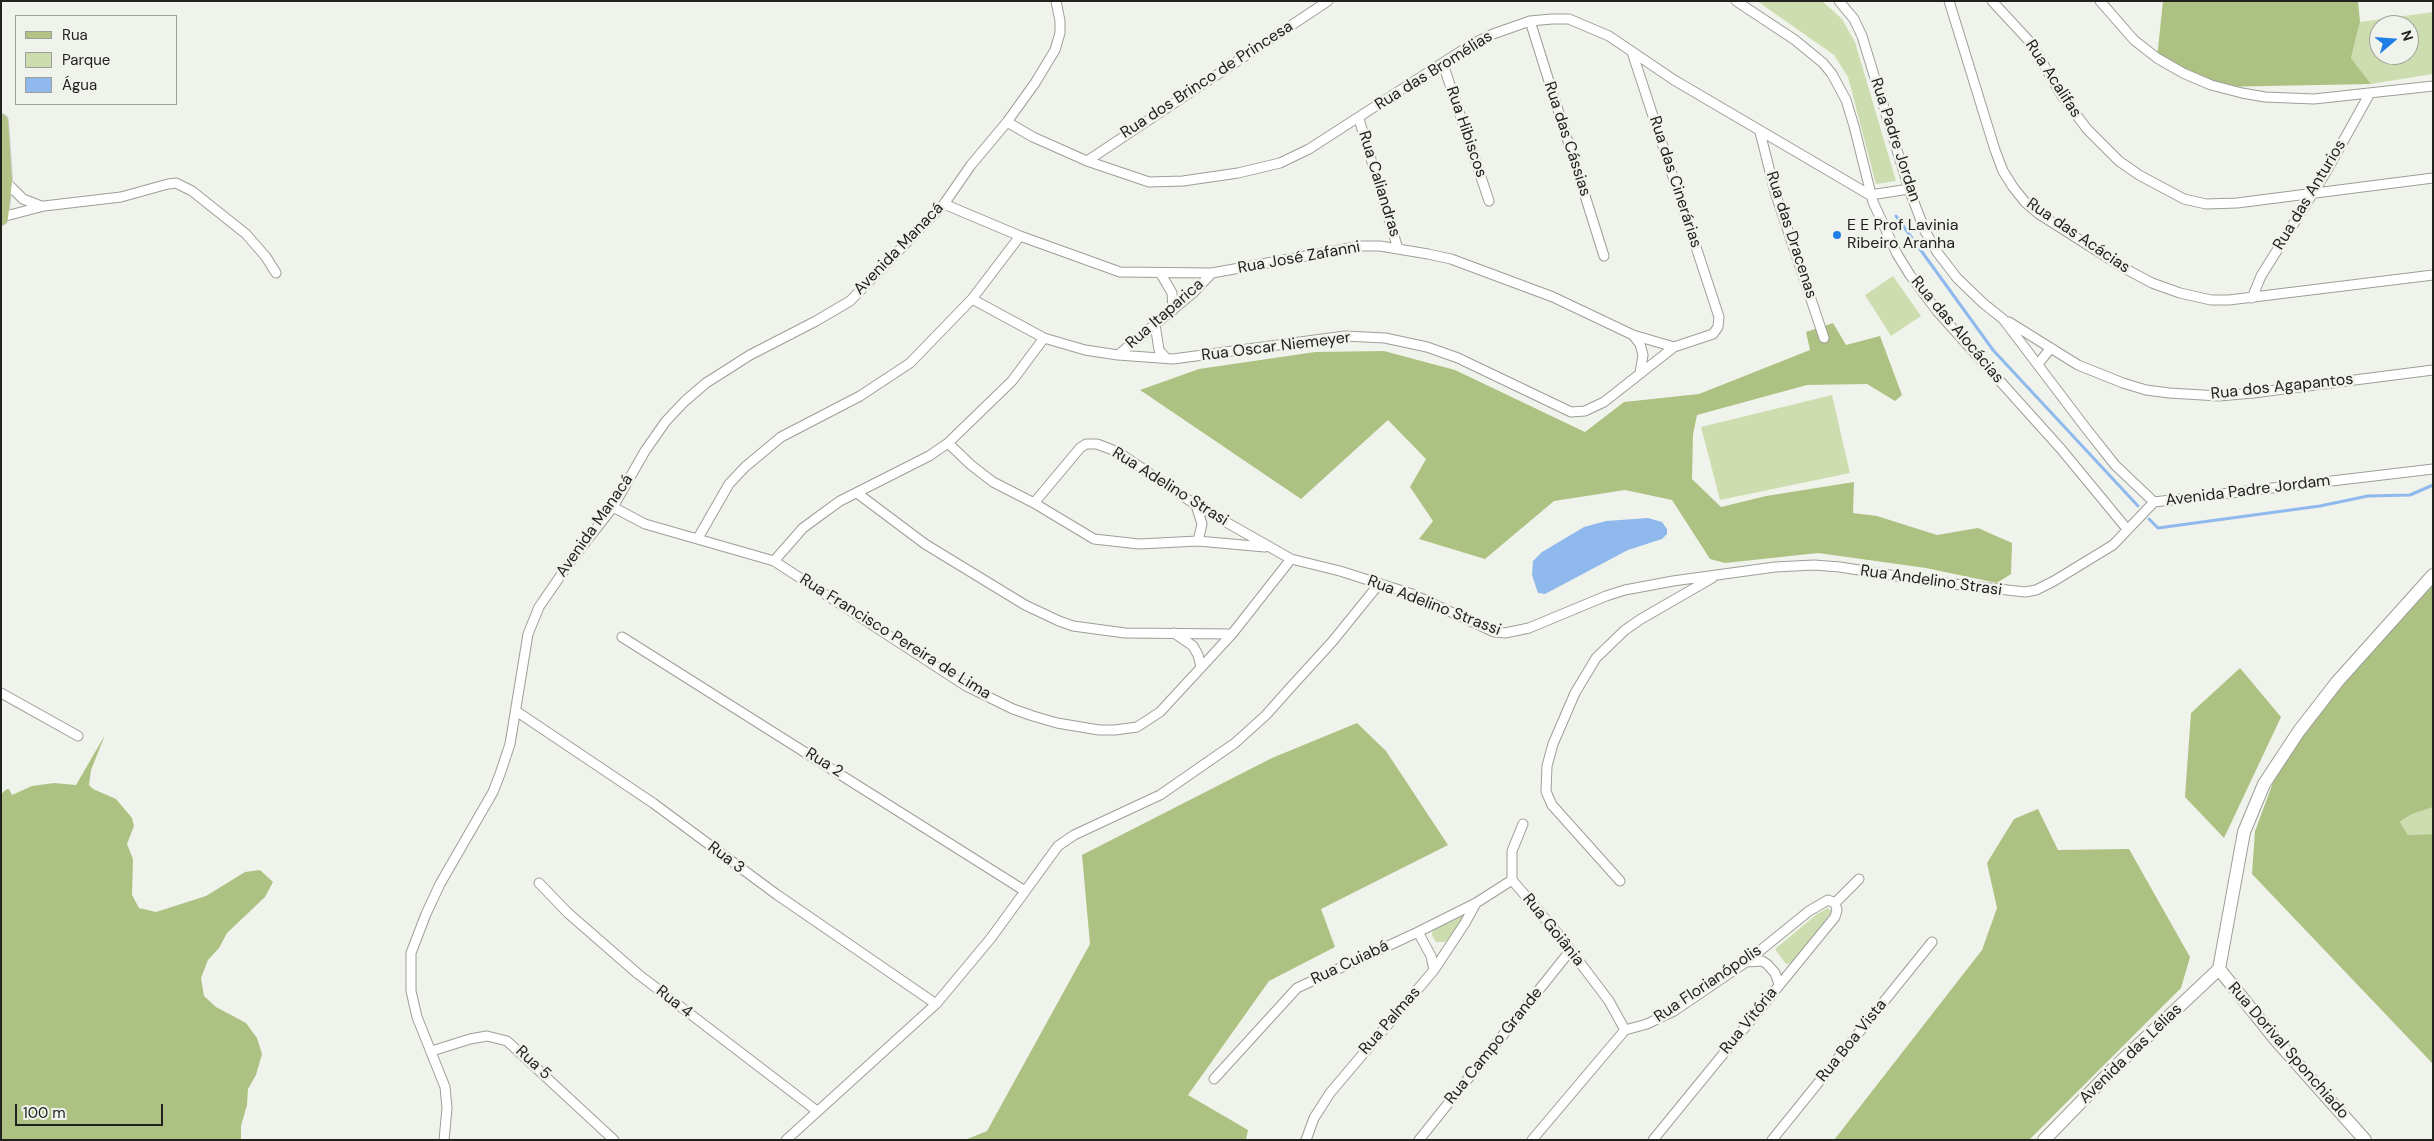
<!DOCTYPE html>
<meta charset="utf-8">
<style>
body{margin:0}
#map{position:relative;width:2434px;height:1141px;overflow:hidden;background:#f0f3eb;font-family:"DM Sans",sans-serif}
canvas{display:block}
.frame{position:absolute;inset:0;border:2px solid #21221f;pointer-events:none}
.legend{position:absolute;left:15px;top:15px;width:162px;height:90px;box-sizing:border-box;background:#f0f3eb;border:1px solid #9d9f99;margin:0;padding:6px 9px;list-style:none;font-size:15px;color:#21221f}
.legend li{display:flex;align-items:center;gap:10px;height:25px}
.legend b{width:25px;border:1px solid #9d9f99}
.north{position:absolute;left:2369px;top:15px;width:50px;height:50px;box-sizing:border-box;background:#f0f3eb;border:1px solid #9d9f99;border-radius:50%;rotate:72deg;font-size:14px;font-weight:700;line-height:20px;text-align:center;color:#21221f}
.north::after{content:'';display:block;margin:auto;width:18px;height:22px;background:#1d7ee7;clip-path:polygon(50% 0,100% 100%,50% 72%,0 100%)}
.scale{position:absolute;left:15px;top:1104px;width:148px;height:22px;box-sizing:border-box;border:2px solid #21221f;border-top:0;padding-left:6px;font-size:15px;line-height:18px;white-space:nowrap;color:#21221f;-webkit-text-stroke:4px #f0f3eb;paint-order:stroke}
</style>
<div id="map">
<canvas width="2434" height="1141"></canvas>
<div class="frame"></div>
<ul class="legend">
<li><b style="height:6px;background:#b3c385"></b>Rua</li>
<li><b style="height:14px;background:#ceddaf"></b>Parque</li>
<li><b style="height:14px;background:#8fb9ed"></b>Água</li>
</ul>
<div class="north">N</div>
<div class="scale">100 m</div>
</div>
<script>
const ctx = document.querySelector('canvas').getContext('2d');
ctx.lineJoin = 'round';
function fillPath(path, color) { ctx.fillStyle = color; ctx.fill(path, 'evenodd'); }
const toPath = rows => new Path2D(rows.map(r => 'M' + r).join(''));
function trace(path, color, width, dash) { ctx.strokeStyle = color; ctx.lineWidth = width; ctx.lineCap = dash ? 'butt' : 'round'; ctx.setLineDash(dash || []); ctx.stroke(path); }
function drawText(font, color, halo, rows, align = 'center') {
  ctx.font = font + ' "DM Sans",sans-serif'; ctx.lineWidth = 5; ctx.setLineDash([]); ctx.textBaseline = 'middle'; ctx.strokeStyle = halo; ctx.fillStyle = color; for (const [text, x, y, turn = 0] of rows) {
    ctx.save(); ctx.translate(x, y); ctx.rotate((+turn || 0) * Math.PI / 180); ctx.textAlign = isNaN(turn) ? turn : align; if (halo) ctx.strokeText(text, 0, 0); ctx.fillText(text, 0, 0); ctx.restore();
  }
}
const green = toPath([
 [1757,1,1822,1,1842,19,1855,42,1896,181,1876,184,1848,77,1834,55],
 [2433,12,2433,74,2371,84,2351,58,2360,22],
 [2379,25,2409,25,2409,55,2379,55],
 [1893,276,1921,316,1891,336,1865,295],
 [1832,395,1850,473,1720,500,1701,427],
 [2433,807,2433,834,2408,835,2400,822,2410,815],
 [1828,908,1834,914,1794,962,1786,964,1775,949,1817,914],
 [1463,914,1465,916,1462,924,1449,938,1445,942,1436,942,1432,935,1433,929]
]);
const forest = toPath([
 [2163,1,2358,1,2360,22,2351,58,2371,84,2216,87,2157,58],
 [1833,323,1846,345,1880,336,1902,395,1895,401,1867,384,1807,385,1697,415,1693,435,1692,479,1721,507,1766,496,1854,482,1853,513,1877,516,1937,535,1978,528,2012,543,2011,574,1997,583,1926,568,1818,553,1725,563,1710,559,1672,500,1625,490,1554,501,1485,559,1419,539,1433,521,1410,487,1426,459,1388,420,1301,499,1140,390,1199,369,1315,352,1384,351,1455,370,1585,432,1624,402,1699,394,1810,350,1806,332],
 [2433,581,2433,807,2410,815,2400,822,2408,835,2433,834,2433,1064,2252,874,2255,831,2284,753,2337,682],
 [2240,668,2281,717,2224,838,2185,797,2191,713],
 [1357,723,1386,751,1448,845,1321,909,1335,947,1269,981,1188,1095,1248,1130,1246,1140,965,1140,987,1131,1090,944,1082,855,1272,758],
 [105,735,91,770,89,785,93,789,116,799,132,818,134,826,127,844,133,859,132,895,139,908,156,912,206,896,245,872,260,870,273,882,265,897,227,933,219,948,208,960,201,978,204,996,216,1007,246,1023,257,1038,262,1054,256,1075,248,1089,247,1105,241,1126,241,1140,1,1140,1,794,7,789,9,789,12,795,32,786,54,783,76,785],
 [2038,809,2058,850,2129,849,2190,957,2181,988,2029,1140,1834,1140,1982,950,1997,908,1987,863,2014,819]
]);
const water = toPath([
 [1648,518,1662,522,1667,529,1667,534,1662,539,1628,550,1545,594,1538,593,1532,575,1533,561,1542,552,1584,527,1606,521]
]);
const stream = toPath([
 [1896,216,1993,350,2138,506],
 [2149,519,2158,528,2320,506,2368,496,2410,495,2433,485]
]);
const street = toPath([
 [1736,1,1795,40,1823,63,1832,74,1846,100,1854,126,1873,202,1897,254,1910,275,1937,311,2061,449,2127,529],
 [1839,1,1854,19,1862,36,1909,189,1925,231,1937,252,1957,278,1983,303,2003,319,2085,427,2115,465,2154,502,2433,469],
 [1949,1,1995,150,2003,171,2013,187,2025,202,2039,214,2124,268,2152,283,2180,293,2211,300,2229,300,2433,275],
 [1992,1,2031,43,2062,96,2087,129,2119,161,2139,175,2184,199,2206,204,2237,203,2433,178],
 [2100,1,2134,40,2157,58,2183,73,2211,85,2242,93,2265,97,2314,99,2433,86],
 [1530,21,1604,256],
 [1443,64,1489,201],
 [1359,119,1398,249],
 [1007,122,1033,137,1087,161,1149,182,1183,181,1238,173,1280,163,1309,149,1472,44,1493,34,1530,21,1552,19,1569,19,1609,36,1674,80,1870,195,1909,189],
 [1760,132,1775,192,1824,338],
 [1087,161,1328,1],
 [5,181,23,199,41,206],
 [944,204,1020,236,1120,272,1212,273,1361,246,1380,246,1428,254,1451,259,1553,297,1633,335,1674,347,1713,334,1718,327,1719,317,1632,52],
 [2,217,44,206,121,197,168,184,176,183,192,191,246,234,266,257,276,273],
 [1161,274,1172,293,1173,310],
 [2252,298,2261,276,2326,172,2370,93],
 [972,299,1044,338,1085,350,1118,355,1173,359,1345,336,1385,338,1427,347,1458,358,1571,412,1585,411,1604,402,1674,347],
 [2009,322,2078,365,2123,383,2146,390,2169,393,2219,396,2253,393,2433,370],
 [1155,324,1159,350,1166,358],
 [1633,335,1640,344,1643,355,1640,373],
 [1118,355,1194,292,1212,273],
 [2038,364,2050,349],
 [948,443,971,465,993,482,1034,503,1094,539,1139,544,1198,541,1265,547],
 [857,493,925,544,1025,605,1059,621,1073,626,1125,633,1232,634],
 [1034,503,1080,448,1086,444,1097,444,1118,452,1196,505,1291,559,1340,571,1412,594,1494,632,1505,633,1529,628,1606,596,1625,590,1673,581,1775,567,1814,565,1840,567,1927,581,2025,592,2036,590,2054,581,2113,545,2154,502],
 [1196,505,1202,524,1198,541],
 [613,507,645,524,774,561,966,686,1013,709,1033,716,1057,723,1099,730,1115,730,1137,727,1160,712,1232,634,1291,559],
 [698,538,729,484,745,467,781,437,860,396,910,363,972,299,1020,236],
 [774,561,803,528,822,514,840,501,929,456,948,443,1012,381,1044,338],
 [1174,633,1193,646,1198,655,1201,667],
 [622,637,1025,891],
 [1,693,78,736],
 [516,711,653,803,776,894,936,1004],
 [1523,824,1512,851,1512,880,1559,935,1609,1001,1625,1030],
 [1620,881,1552,805,1548,796,1546,791,1547,766,1553,744,1575,693,1596,658,1625,630,1641,619,1712,578],
 [539,883,568,913,638,974,817,1111],
 [1835,903,1859,879],
 [1418,932,1431,956,1434,970],
 [1747,962,1762,961,1767,964,1775,973,1779,984],
 [432,1051,470,1039,487,1036,507,1041,614,1140],
 [1214,1079,1297,988,1418,932,1476,903,1512,880],
 [444,1140,447,1108,445,1087,417,1017,411,991,411,953,426,914,440,884,493,792,500,774,510,744,528,634,539,607,570,562,613,507,645,451,666,421,685,401,706,383,750,355,816,321,850,301,944,204,971,165,1007,122,1035,83,1055,50,1060,33,1060,21,1056,1],
 [786,1140,936,1004,991,938,1058,846,1074,835,1160,795,1235,743,1266,715,1290,688,1332,642,1379,584],
 [1306,1140,1314,1118,1330,1093,1434,970,1465,923,1476,903],
 [1419,1140,1570,951],
 [1532,1140,1625,1030,1647,1024,1674,1011,1746,962,1809,911,1828,900,1835,903,1837,910,1835,917,1653,1140],
 [1772,1140,1932,942]
]);
const secondary = toPath([
 [2044,1140,2116,1066,2219,969],
 [2365,1140,2276,1040,2219,969,2244,832,2264,784,2299,731,2337,682,2433,575]
]);
const primary = toPath([
 [1,121,5,181,1,218]
]);
const markers = [
 [1837,235,5,"#1d7ee7"]
];
const streetNames = [
 ["Rua das Bromélias",1434,71,-32],
 ["Rua Acalifas",2053,79,57],
 ["Rua dos Brinco de Princesa",1207,80,-33],
 ["Rua Hibiscos",1466,132,71],
 ["Rua das Cássias",1567,139,72],
 ["Rua Padre Jordan",1895,140,72],
 ["Rua das Cinerárias",1675,182,72],
 ["Rua Caliandras",1379,184,73],
 ["Rua das Anturios",2310,195,-59],
 ["Rua das Dracenas",1791,235,72],
 ["Rua das Acácias",2078,236,34],
 ["Avenida Manacá",899,249,-46],
 ["Rua José Zafanni",1299,258,-10],
 ["Rua Itaparica",1165,314,-41],
 ["Rua das Alocácias",1957,330,50],
 ["Rua Oscar Niemeyer",1276,347,-7],
 ["Rua dos Agapantos",2282,387,-6],
 ["Rua Adelino Strasi",1170,487,32],
 ["Avenida Padre Jordam",2248,491,-7],
 ["Avenida Manacá",595,526,-55],
 ["Rua Andelino Strasi",1931,581,8],
 ["Rua Adelino Strassi",1434,606,21],
 ["Rua Francisco Pereira de Lima",895,637,32],
 ["Rua 2",824,763,32],
 ["Rua 3",726,858,37],
 ["Rua Goiânia",1553,930,51],
 ["Rua Cuiabá",1350,963,-25],
 ["Rua Florianópolis",1708,984,-34],
 ["Rua 4",674,1002,38],
 ["Rua Palmas",1390,1021,-49],
 ["Rua Vitória",1749,1021,-51],
 ["Rua Boa Vista",1852,1041,-51],
 ["Rua Campo Grande",1494,1046,-51],
 ["Rua Dorival Sponchiado",2288,1051,49],
 ["Avenida das Lélias",2131,1054,-44],
 ["Rua 5",533,1063,43]
];
const poiNames = [
 ["E E Prof Lavinia",1847,226],
 ["Ribeiro Aranha",1847,244]
];
fillPath(green, '#ceddaf');
fillPath(forest, '#adc282');
fillPath(water, '#8fb9ed');
trace(stream, '#8fb9ed', 3);
trace(street, '#9c9f97', 11);
trace(secondary, '#9c9f97', 14);
trace(primary, '#cecece', 16);
trace(street, '#fff', 9);
trace(secondary, '#fff', 12);
trace(primary, '#b3c385', 14);
for (const [x, y, r, color] of markers) { const dot = new Path2D(); dot.arc(x, y, r, 0, 2 * Math.PI); ctx.fillStyle = color; ctx.fill(dot); trace(dot, '#f0f3eb', 2); }
drawText('16px', '#21221f', '#f0f3eb', streetNames);
drawText('16px', '#21221f', '#f0f3eb', poiNames, 'left');
</script>
